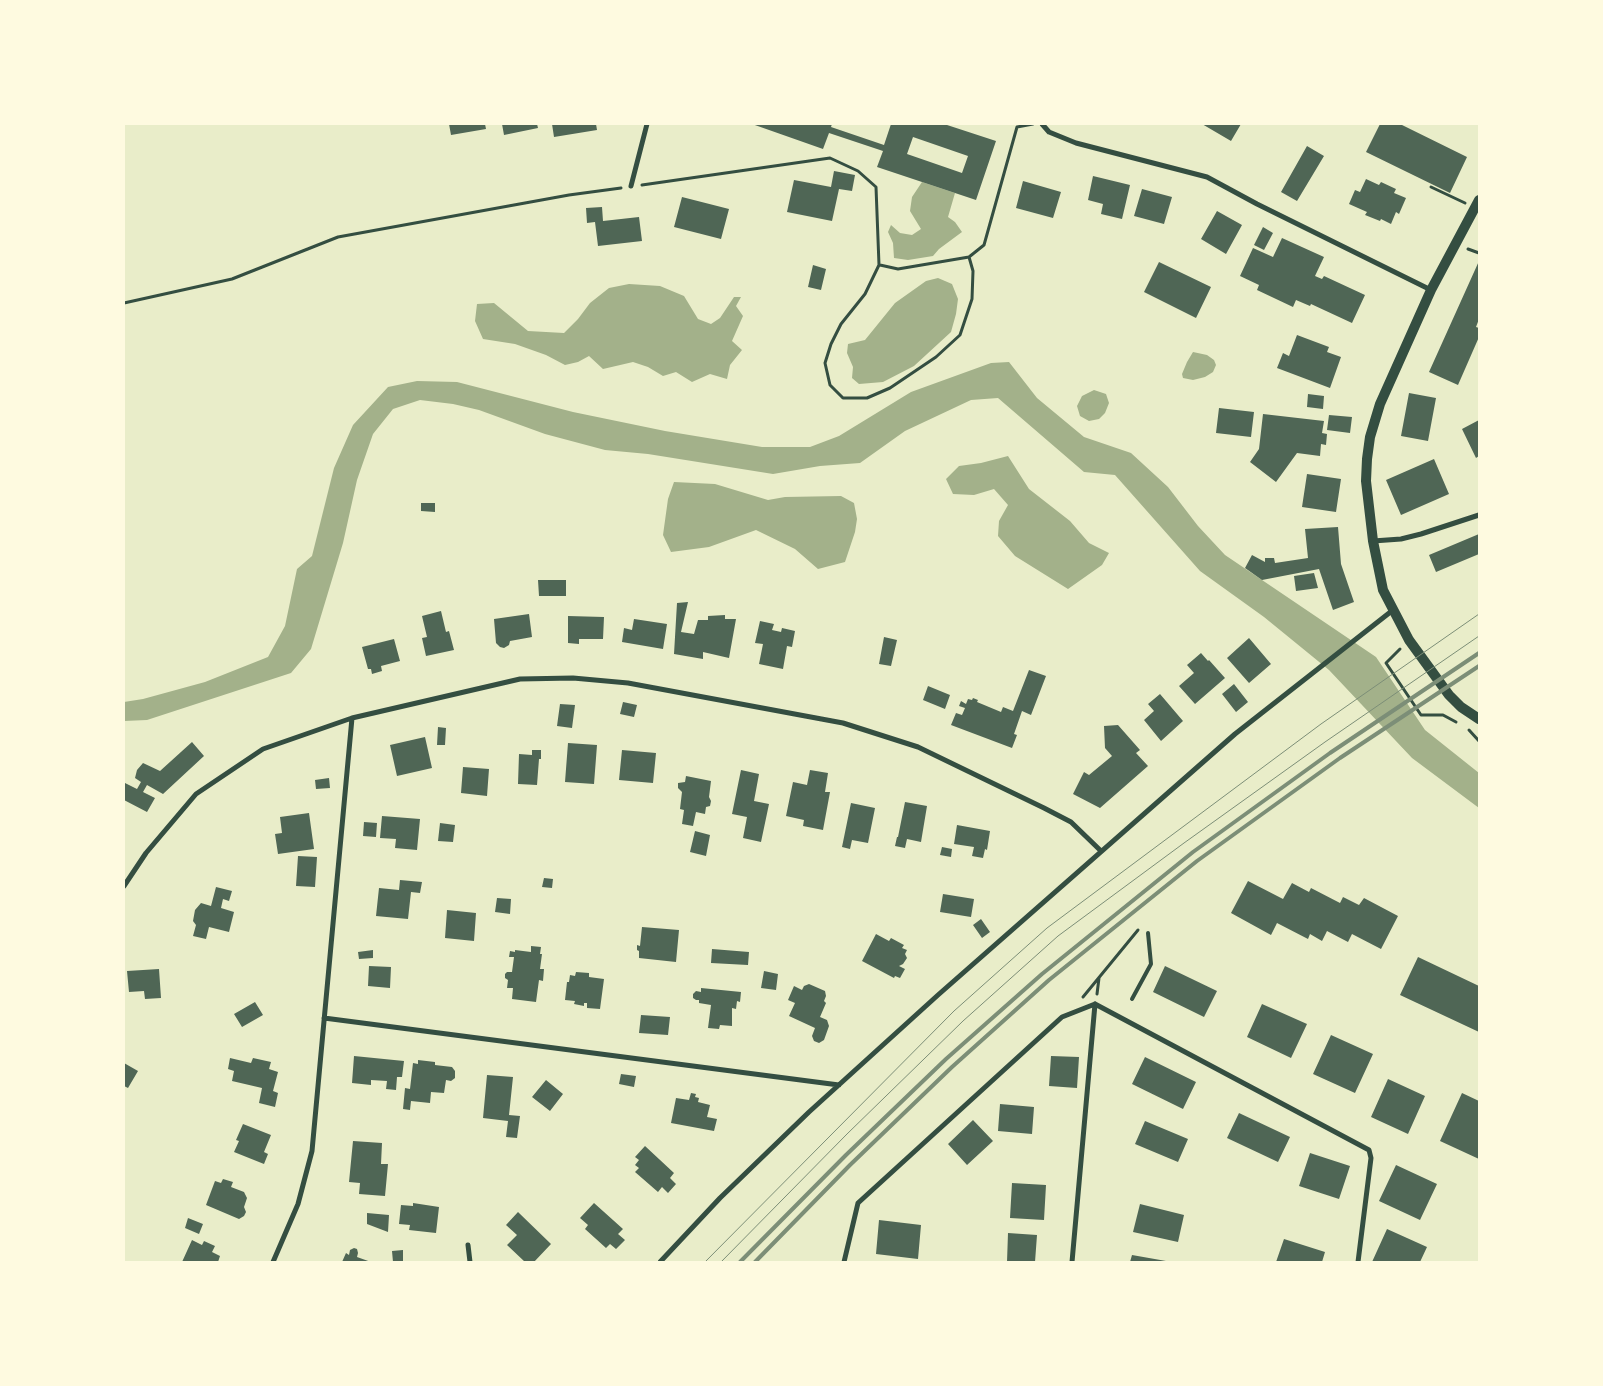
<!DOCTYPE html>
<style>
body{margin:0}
#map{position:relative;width:1603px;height:1386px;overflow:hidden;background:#e9edc9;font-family:Overpass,sans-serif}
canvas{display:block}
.frame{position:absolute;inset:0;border:125px solid #fefae0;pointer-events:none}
</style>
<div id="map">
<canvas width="1603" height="1386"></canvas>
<div class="frame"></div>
</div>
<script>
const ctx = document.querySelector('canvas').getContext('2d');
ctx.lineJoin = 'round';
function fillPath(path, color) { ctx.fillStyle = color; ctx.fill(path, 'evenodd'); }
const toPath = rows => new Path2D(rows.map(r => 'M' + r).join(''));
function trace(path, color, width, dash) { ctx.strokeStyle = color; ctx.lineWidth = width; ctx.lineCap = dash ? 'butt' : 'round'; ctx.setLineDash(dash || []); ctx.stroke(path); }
const water = toPath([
 [922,182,955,193,948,217,955,222,962,232,939,249,933,256,908,260,894,258,893,243,888,232,891,225,900,233,912,235,921,229,910,211,912,197],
 [938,278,952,284,958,299,956,314,951,332,914,366,883,382,859,384,852,378,853,367,847,353,848,344,865,340,895,303,926,281],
 [629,284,660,286,684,296,698,319,711,324,720,318,734,297,741,297,736,306,743,316,732,341,742,350,730,365,727,379,710,374,692,382,676,372,663,376,648,367,633,362,603,369,589,356,578,362,565,365,546,355,515,344,483,339,475,321,477,304,494,303,528,331,564,333,578,319,590,303,609,288],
 [1193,352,1207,355,1214,360,1216,365,1213,372,1205,377,1193,380,1183,378,1182,374,1187,362],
 [1009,362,1037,398,1084,437,1131,453,1168,487,1198,526,1225,555,1376,657,1425,730,1479,773,1479,808,1412,758,1329,670,1264,617,1200,571,1115,475,1084,472,998,398,971,400,905,431,860,463,820,466,773,474,648,454,605,450,545,434,479,410,453,404,420,400,393,409,373,434,357,480,343,543,311,649,291,673,147,720,124,721,124,702,143,699,205,682,268,657,285,626,297,569,312,556,334,468,353,425,388,387,417,381,457,382,573,412,665,431,762,447,810,447,839,436,911,392,991,363],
 [1094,390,1106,394,1109,403,1105,413,1099,419,1089,421,1080,416,1077,406,1082,396],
 [1008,456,1029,489,1070,521,1089,543,1109,553,1102,565,1068,589,1015,556,998,536,999,521,1008,505,994,489,974,495,953,494,946,479,959,466,981,463],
 [674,482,715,484,768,500,785,497,841,496,854,503,857,519,855,532,845,562,818,569,795,549,756,530,709,547,671,552,663,535,668,499]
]);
const building = toPath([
 [449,124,485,124,486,129,451,135],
 [502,124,537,124,538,128,504,135],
 [552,124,596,124,597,130,554,137],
 [752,124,832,124,831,127,884,145,891,124,944,124,996,141,976,200,877,167,883,151,829,133,823,149],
 [913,137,968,156,962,173,907,154],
 [1202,124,1241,124,1231,141],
 [1380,124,1400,124,1467,157,1450,193,1366,152],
 [1307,146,1324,156,1297,201,1281,192],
 [834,171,855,175,852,191,839,189,832,221,787,212,794,180,831,187],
 [1093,176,1130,185,1122,219,1101,214,1103,204,1088,200],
 [1366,179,1379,185,1381,182,1396,189,1394,193,1406,198,1399,214,1396,212,1391,224,1381,219,1380,221,1365,215,1367,212,1349,204,1355,190,1360,192],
 [1023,181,1061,192,1053,218,1016,208],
 [1142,189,1172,197,1164,224,1134,216],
 [682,197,729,209,721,239,674,227],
 [602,207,603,221,639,217,642,241,598,246,595,222,587,223,586,208],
 [1217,211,1242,225,1226,254,1201,239],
 [1263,227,1273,233,1264,250,1254,245],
 [1282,238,1324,257,1315,276,1322,279,1324,276,1365,295,1352,323,1311,304,1310,306,1296,300,1293,307,1257,290,1259,285,1240,276,1253,248,1273,257],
 [1479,261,1479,319,1476,327,1479,328,1479,337,1458,385,1429,372],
 [1159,262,1211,287,1196,318,1144,292],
 [813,265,826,269,821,290,808,287],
 [1297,335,1329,347,1327,352,1341,357,1330,388,1277,368,1283,353,1289,356],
 [1409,393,1436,398,1428,441,1401,436],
 [1308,394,1324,396,1323,409,1307,407],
 [1219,408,1254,412,1251,437,1216,433],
 [1263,414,1324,421,1322,433,1327,434,1326,445,1321,444,1320,456,1297,453,1276,482,1250,462,1259,449],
 [1329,415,1352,417,1350,433,1327,430],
 [1479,420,1479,456,1476,458,1462,429],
 [1434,459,1449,494,1401,515,1386,480],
 [1307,474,1341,479,1336,512,1302,507],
 [421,503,435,503,435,512,421,511],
 [1338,527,1341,564,1354,602,1333,610,1319,569,1262,580,1245,568,1252,555,1265,562,1265,558,1274,558,1275,563,1308,558,1305,529],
 [1479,534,1479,554,1436,572,1429,555],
 [1314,573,1318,588,1296,591,1294,576],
 [538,580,566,580,566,596,539,596],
 [688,602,681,632,694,634,698,620,708,620,708,616,725,615,725,619,736,619,729,658,703,652,703,659,674,654,677,603],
 [441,611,446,632,449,631,454,650,426,656,422,638,427,637,422,616],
 [529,614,532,637,510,641,509,645,504,648,500,647,496,643,494,619],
 [568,616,604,617,603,639,579,639,579,644,568,643],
 [634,619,667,624,663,649,622,642,624,628,632,630],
 [760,621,774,624,772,630,781,632,782,628,795,631,792,647,787,646,783,669,759,664,763,644,755,643],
 [884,637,897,640,891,666,879,664],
 [1249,638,1271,664,1249,683,1227,658],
 [394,639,400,661,381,666,382,671,372,674,371,669,368,669,362,647],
 [1201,653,1208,661,1209,660,1225,678,1195,704,1179,686,1194,673,1187,665],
 [1029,670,1046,676,1031,715,1022,711,1014,734,1017,735,1012,748,951,725,956,713,962,715,965,708,959,706,961,701,966,704,968,699,972,700,973,698,978,700,977,702,1001,712,1003,707,1013,711],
 [1234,684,1248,702,1236,712,1222,694],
 [928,686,950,695,945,709,923,700],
 [1160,694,1183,721,1161,741,1144,720,1154,711,1148,704],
 [623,702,637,705,634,717,620,714],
 [560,704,575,705,572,728,557,726],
 [1118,725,1140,750,1136,753,1148,766,1100,808,1073,794,1084,772,1089,775,1112,756,1105,748,1104,726],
 [438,727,446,728,445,745,437,745],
 [425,737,432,768,397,776,390,745],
 [192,742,204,756,163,794,147,785,143,792,155,798,147,812,124,800,124,786,125,783,137,789,141,782,135,778,137,770,143,763,160,771],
 [568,743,597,745,594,784,565,782],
 [532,750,541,750,541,759,539,759,537,785,518,784,519,754,532,755],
 [622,750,656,753,653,783,619,780],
 [463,767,489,769,487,796,461,793],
 [741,770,759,774,754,801,769,804,761,842,743,838,747,817,732,814],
 [810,770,828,773,825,792,830,792,823,830,803,826,804,820,786,816,793,782,807,785],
 [686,776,711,781,709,797,711,801,710,806,706,807,705,814,696,812,693,826,682,824,684,810,680,809,682,792,678,788,678,783,685,782],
 [329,778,330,788,316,789,315,780],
 [905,802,927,806,921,842,907,839,905,848,895,846,897,837,898,837],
 [851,803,875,808,868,843,852,840,850,849,842,847],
 [309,813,314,849,278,854,275,834,282,833,280,817],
 [382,816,420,819,417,850,395,848,396,839,380,838],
 [364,822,377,823,376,837,363,836],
 [440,823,455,825,453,842,438,841],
 [957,825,990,831,987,850,985,849,983,858,972,856,974,847,954,844],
 [695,831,710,835,706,856,690,852],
 [942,847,952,849,951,857,940,855],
 [298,856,317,857,315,887,296,886],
 [544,878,553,879,552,888,542,887],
 [400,880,422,882,420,893,411,892,408,919,376,916,379,888,399,890],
 [1248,881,1283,899,1292,883,1309,892,1311,888,1340,903,1343,897,1359,905,1364,898,1398,916,1381,949,1352,934,1348,942,1327,931,1322,941,1310,934,1308,939,1277,923,1271,935,1231,913],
 [216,887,232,891,229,901,223,899,221,908,234,912,229,932,209,927,206,939,193,936,196,925,193,921,195,910,201,903,211,906],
 [943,894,974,899,971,917,940,912],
 [497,898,511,899,510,914,495,912],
 [447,910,476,913,474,941,445,938],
 [981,919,990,932,982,938,973,925],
 [642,927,679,930,676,962,639,958,639,951,637,950,637,945,640,946],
 [876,934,889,941,891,938,904,945,902,948,907,950,905,954,907,958,903,964,899,966,905,969,900,978,895,976,894,978,862,961],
 [531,946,541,947,540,954,542,954,540,969,544,969,543,981,539,980,536,1002,512,999,513,988,507,988,508,980,505,978,505,974,507,972,512,972,514,957,509,957,510,951,515,952,515,950,531,952],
 [712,949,749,952,748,965,711,963],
 [373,950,373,958,359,959,358,952],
 [1418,957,1479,986,1479,1032,1400,995],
 [369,966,391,967,390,988,368,986],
 [1165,966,1217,991,1204,1017,1153,992],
 [159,969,161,998,145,999,144,991,129,992,127,971],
 [764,971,778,974,776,990,761,988],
 [576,972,589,973,589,977,604,979,600,1009,587,1008,587,1003,584,1003,584,1006,574,1004,575,1001,565,1000,567,982,569,982,570,975,575,976],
 [809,984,825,991,826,996,824,1001,826,1003,820,1017,827,1020,829,1026,824,1040,819,1043,814,1041,812,1036,815,1028,789,1016,795,1003,788,1000,794,986,802,990,804,986],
 [701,988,741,992,740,1002,737,1001,736,1009,732,1008,732,1026,720,1025,719,1029,708,1028,711,1005,699,1003,699,1000,696,1000,693,998,693,994,696,991,701,992],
 [255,1002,263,1015,242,1027,234,1014],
 [1262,1004,1307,1024,1291,1058,1247,1037],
 [641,1015,670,1017,668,1035,639,1033],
 [1331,1035,1373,1054,1355,1093,1313,1074],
 [354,1056,404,1061,402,1077,397,1077,396,1090,386,1089,387,1081,371,1080,371,1085,352,1083],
 [1051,1056,1079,1057,1077,1088,1049,1086],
 [1145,1057,1196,1082,1183,1109,1132,1084],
 [230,1058,251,1063,253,1058,271,1062,269,1069,278,1072,273,1091,278,1093,275,1107,259,1103,262,1088,232,1081,234,1071,228,1069],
 [418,1060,435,1062,435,1065,452,1067,455,1071,455,1078,451,1081,446,1080,444,1093,431,1092,430,1103,411,1101,410,1110,403,1109,405,1088,410,1089,413,1063,418,1064],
 [124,1063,138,1071,128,1088,124,1086],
 [621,1074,636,1076,634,1087,619,1084],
 [487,1075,513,1077,509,1115,520,1116,517,1138,506,1137,508,1121,483,1118],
 [1388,1079,1425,1096,1408,1134,1371,1117],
 [546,1080,563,1094,550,1111,532,1097],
 [691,1093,696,1094,695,1097,699,1098,698,1102,710,1105,707,1117,717,1119,714,1131,671,1123,676,1098,689,1100],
 [1462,1093,1479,1101,1479,1159,1440,1141],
 [1000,1104,1034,1107,1032,1134,998,1131],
 [1239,1113,1290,1137,1278,1162,1227,1138],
 [973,1120,993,1141,967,1165,948,1144],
 [1145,1121,1188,1139,1178,1162,1135,1144],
 [243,1124,271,1135,264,1152,268,1154,264,1164,234,1152,239,1141,236,1140],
 [353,1141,382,1143,381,1164,388,1164,385,1196,359,1194,360,1183,349,1182],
 [645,1146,674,1173,670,1178,676,1184,668,1193,662,1187,658,1192,635,1172,639,1168,635,1165,639,1160,635,1157],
 [1310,1153,1350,1166,1339,1199,1299,1186],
 [1396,1165,1437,1184,1420,1220,1379,1201],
 [223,1179,233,1182,231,1187,244,1192,247,1198,244,1207,246,1212,244,1216,239,1219,206,1205,215,1181,221,1183],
 [1012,1183,1046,1185,1044,1220,1010,1218],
 [413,1203,439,1207,436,1233,409,1230,410,1225,399,1224,401,1205,413,1206],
 [594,1203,623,1229,618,1234,625,1240,616,1249,610,1244,606,1248,585,1229,588,1225,580,1218],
 [1140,1204,1184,1215,1178,1242,1133,1232],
 [518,1212,551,1244,534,1262,525,1262,507,1245,517,1235,506,1225],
 [367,1213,389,1215,388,1232,367,1224],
 [188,1218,203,1224,199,1234,185,1228],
 [879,1220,921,1225,918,1259,876,1254],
 [1387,1229,1427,1247,1420,1262,1372,1262],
 [1008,1233,1037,1235,1035,1262,1007,1262],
 [1284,1239,1325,1252,1322,1262,1276,1262],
 [192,1240,202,1245,204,1241,215,1246,212,1252,220,1256,218,1262,182,1262],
 [354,1248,357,1249,358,1253,357,1257,371,1262,342,1262,346,1253,349,1255,350,1250],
 [403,1250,403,1262,393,1262,392,1251],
 [1132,1255,1166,1261,1166,1262,1130,1262]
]);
const path = toPath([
 [642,185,830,158,858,171,876,187,879,265,865,294,841,324,831,344,825,363,830,385,843,398,867,398,890,388,936,357,960,335,972,299,973,271,969,257],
 [1431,187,1465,203],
 [1468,249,1479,253],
 [880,265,898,269,969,257,984,245,1017,127,1033,124],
 [124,303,232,279,338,237,569,195,621,188],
 [1400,649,1386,663,1421,715,1443,715,1456,722],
 [1469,730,1479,741],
 [1097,994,1099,978],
 [1083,997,1138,930]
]);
const service = toPath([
 [1132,999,1151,964,1148,933]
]);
const minor = toPath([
 [1042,124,1049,132,1076,143,1207,177,1257,204,1431,290],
 [631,186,647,124],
 [1373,541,1401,539,1421,534,1479,515],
 [124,886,146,853,196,794,263,749,352,718,520,679,573,678,628,683,843,723,918,747,1044,808,1071,822,1101,851],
 [1095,1004,1369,1150,1371,1158,1358,1262],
 [324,1018,839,1085],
 [468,1245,470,1262],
 [273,1262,298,1204,312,1151,352,718],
 [660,1262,720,1198,809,1112,938,995,1235,734,1393,610],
 [844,1262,858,1203,1062,1017,1095,1004],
 [1072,1262,1095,1004]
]);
const secondary = toPath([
 [1479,200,1431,290,1380,404,1370,437,1367,459,1366,481,1373,541,1383,590,1409,640,1449,695,1461,707,1479,719]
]);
const tram = toPath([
 [705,1262,954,1011,1047,928,1321,724,1479,614],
 [721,1262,847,1134,963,1021,1058,936,1184,843,1325,742,1479,636]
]);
const rail = toPath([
 [740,1262,846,1155,946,1059,1042,974,1193,852,1330,753,1479,653],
 [755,1262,850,1165,952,1067,1049,980,1197,861,1340,758,1479,666]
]);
fillPath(water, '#a3b18a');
fillPath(building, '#4f6655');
trace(path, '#344e41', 3);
trace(service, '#344e41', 4);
trace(minor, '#344e41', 5);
trace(secondary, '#344e41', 10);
trace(tram, '#7c8e77', 1);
trace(rail, '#7c8e77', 4);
</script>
